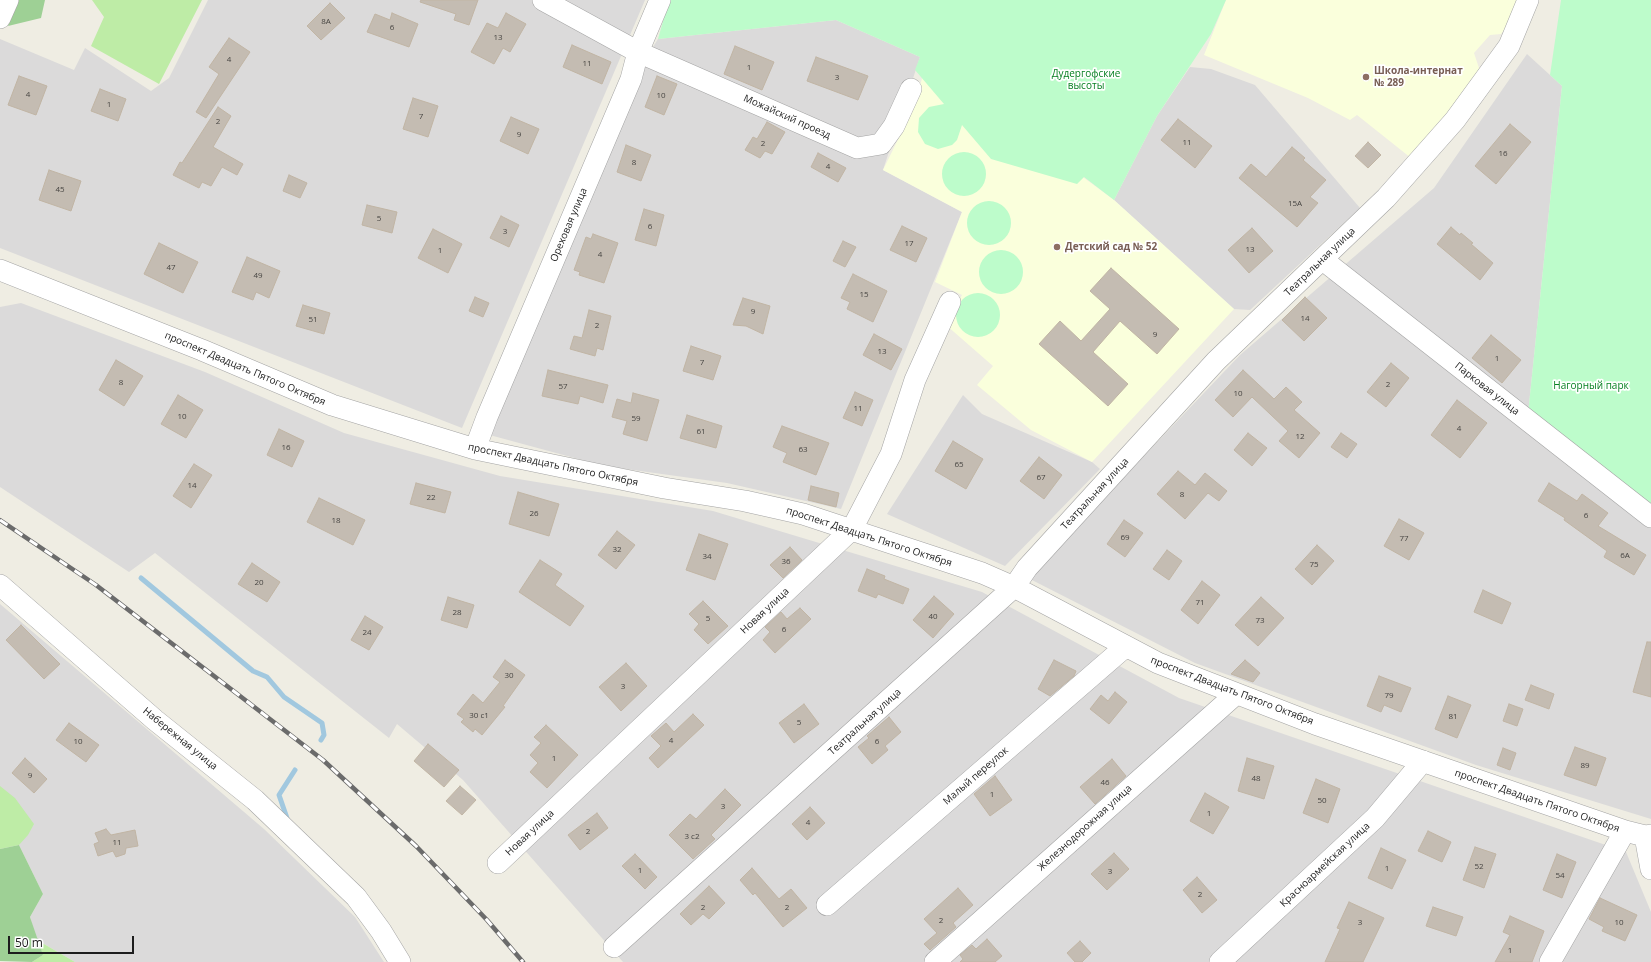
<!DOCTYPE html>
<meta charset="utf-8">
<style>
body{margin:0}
#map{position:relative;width:1651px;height:962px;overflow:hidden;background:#efede3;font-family:"Open Sans",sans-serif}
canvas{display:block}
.scale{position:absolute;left:8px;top:936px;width:126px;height:18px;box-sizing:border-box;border:2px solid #1d1d1d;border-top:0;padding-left:5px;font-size:12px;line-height:14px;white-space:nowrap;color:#1d1d1d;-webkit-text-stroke:3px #fff;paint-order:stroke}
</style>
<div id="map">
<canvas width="1651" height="962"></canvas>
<div class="scale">50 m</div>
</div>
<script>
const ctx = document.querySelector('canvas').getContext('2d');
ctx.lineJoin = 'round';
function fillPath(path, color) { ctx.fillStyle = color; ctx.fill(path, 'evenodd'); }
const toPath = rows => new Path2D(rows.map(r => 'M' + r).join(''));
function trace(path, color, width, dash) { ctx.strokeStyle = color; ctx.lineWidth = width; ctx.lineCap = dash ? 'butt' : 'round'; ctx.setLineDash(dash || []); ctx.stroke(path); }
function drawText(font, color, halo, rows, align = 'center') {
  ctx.font = font + ' "Open Sans",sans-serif'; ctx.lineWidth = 3.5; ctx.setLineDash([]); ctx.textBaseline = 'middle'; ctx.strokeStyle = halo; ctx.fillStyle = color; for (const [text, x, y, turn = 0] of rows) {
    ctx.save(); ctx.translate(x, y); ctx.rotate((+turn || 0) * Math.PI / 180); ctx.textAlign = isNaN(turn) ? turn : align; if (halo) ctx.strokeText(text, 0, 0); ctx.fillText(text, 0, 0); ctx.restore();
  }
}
const residential = toPath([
 [208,0,645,0,462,428,0,248,0,39,74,70,85,48,151,91,169,78],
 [836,20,920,57,883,170,962,212,841,509,727,483,604,466,486,434,636,74,658,39],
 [1527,54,1562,86,1528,414,1651,510,1651,819,1476,765,1195,663,1028,578,1240,355,1434,188],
 [1190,67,1211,69,1255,85,1360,208,1250,310,1234,309,1114,200,1157,116],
 [21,303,205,372,344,433,500,476,713,511,982,592,1179,698,1626,852,1651,912,1651,962,623,962,463,780,397,724,389,738,155,553,129,572,0,487,0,307],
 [963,395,982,414,1092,462,1100,469,1005,566,887,514],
 [0,604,264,829,355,917,384,962,75,962,37,940,30,917,43,894,19,845,0,816]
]);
const education = toPath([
 [1226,0,1517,0,1507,26,1501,34,1490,35,1474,53,1480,71,1411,158,1357,115,1350,120,1308,98,1204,55],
 [923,75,969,93,1114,200,1234,309,1092,462,1031,430,977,385,993,366,946,325,962,295,935,282,962,212,883,170,914,107]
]);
const grass = toPath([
 [92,0,202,0,159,84,91,46,104,17],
 [0,786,15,798,34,824,28,835,19,845,0,849],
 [37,940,75,962,32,962,43,955]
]);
const forest = toPath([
 [19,0,45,0,41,18,8,26],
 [19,845,43,894,30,917,43,955,32,962,0,961,0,849]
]);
const park = toPath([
 [669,0,1226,0,1211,34,1157,116,1114,200,1084,177,1077,184,991,159,962,125,957,140,952,145,938,149,925,144,918,132,919,118,929,107,944,104,915,70,920,57,836,20,658,39],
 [1561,0,1651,0,1651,510,1528,414,1562,86,1550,75],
 '942 174a22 22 0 1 1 44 0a22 22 0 1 1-44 0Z',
 '967 223a22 22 0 1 1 44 0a22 22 0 1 1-44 0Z',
 '979 272a22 22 0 1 1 44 0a22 22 0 1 1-44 0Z',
 '956 315a22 22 0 1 1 44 0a22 22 0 1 1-44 0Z'
]);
const stream = toPath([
 [141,578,253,671,267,677,284,697,322,723,324,735,321,740],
 [288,821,279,795,295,770]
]);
const building = toPath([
 [421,0,478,0,469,25,454,20,456,14,420,2,421,0],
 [330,3,345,18,321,40,307,26,330,3],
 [392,13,418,24,409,47,367,32,375,14,390,20,392,13],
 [506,13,526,24,510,52,503,48,494,64,471,52,487,23,498,28,506,13],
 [229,38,250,52,206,118,196,112,219,74,209,67,229,38],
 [572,45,611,62,602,84,563,67,572,45],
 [735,46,774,62,762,90,724,74,735,46],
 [816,57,868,76,858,100,807,81,816,57],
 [19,76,47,86,36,115,8,105,19,76],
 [657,76,677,84,664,115,645,107,657,76],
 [100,89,126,99,118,121,91,111,100,89],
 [413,98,438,106,428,137,403,129,413,98],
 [218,107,231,116,213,147,243,164,237,175,222,167,211,186,202,182,199,188,173,175,180,162,182,163,218,107],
 [511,117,539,129,528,154,500,141,511,117],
 [1178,119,1212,146,1195,168,1161,140,1178,119],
 [767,122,785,132,772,154,765,151,760,158,745,150,753,137,757,139,767,122],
 [1510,124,1531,142,1496,184,1475,166,1510,124],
 [1368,142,1381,155,1368,168,1355,156,1368,142],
 [626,145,651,155,641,181,617,172,626,145],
 [1292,147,1305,158,1303,160,1326,180,1310,197,1318,203,1297,227,1239,178,1251,164,1266,177,1292,147],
 [818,153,846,168,838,182,811,167,818,153],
 [49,170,81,181,71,211,39,200,49,170],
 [289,175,307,183,300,198,283,191,289,175],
 [367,205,397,212,392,233,362,225,367,205],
 [644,209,664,215,656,246,635,240,644,209],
 [501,216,519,225,509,247,490,238,501,216],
 [902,226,927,238,916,262,890,250,902,226],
 [1451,227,1460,235,1461,233,1473,243,1471,244,1493,263,1480,280,1437,244,1451,227],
 [1252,228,1273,251,1249,273,1228,250,1252,228],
 [433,229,462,244,448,273,418,258,433,229],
 [593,234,618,243,604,283,579,275,580,272,574,270,586,237,591,239,593,234],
 [843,241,856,247,845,267,833,261,843,241],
 [159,243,198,262,183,293,144,274,159,243],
 [247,257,280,271,269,298,256,292,253,300,232,292,247,257],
 [1111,268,1179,329,1157,354,1120,321,1093,352,1128,384,1108,406,1039,344,1060,321,1081,341,1110,309,1090,291,1111,268],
 [853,274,887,291,873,322,847,309,850,302,841,298,853,274],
 [475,297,489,303,483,317,469,311,475,297],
 [1305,297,1327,318,1304,341,1282,320,1305,297],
 [743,298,770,306,763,334,746,326,733,325,743,298],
 [303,305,330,313,324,334,296,326,303,305],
 [589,310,611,316,603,350,597,348,595,356,570,349,574,336,582,338,589,310],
 [874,334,902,349,891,370,863,355,874,334],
 [1491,335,1521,360,1502,383,1472,358,1491,335],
 [691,346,721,356,713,380,683,371,691,346],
 [116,360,143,376,124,406,99,390,116,360],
 [1391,363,1409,378,1386,407,1367,392,1391,363],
 [548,370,608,385,603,403,580,396,578,404,542,396,548,370],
 [1243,370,1274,399,1286,387,1302,402,1294,410,1320,433,1299,458,1279,441,1288,431,1252,397,1233,417,1215,400,1243,370],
 [855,392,873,400,862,426,843,418,855,392],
 [633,393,659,400,647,441,623,434,627,421,612,417,617,399,631,403,633,393],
 [178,395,203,410,186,438,161,424,178,395],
 [1457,400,1487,423,1460,458,1431,435,1457,400],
 [687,415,722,426,716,448,680,438,687,415],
 [782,426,829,443,816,475,783,462,787,453,773,447,782,426],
 [279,429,304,441,292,467,267,455,279,429],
 [1248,433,1267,448,1252,466,1234,450,1248,433],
 [1341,433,1357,444,1347,458,1331,447,1341,433],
 [953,441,983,459,966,489,935,471,953,441],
 [1039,457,1062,475,1044,499,1020,481,1039,457],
 [194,464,212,475,191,508,173,496,194,464],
 [1178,471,1195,485,1205,473,1227,491,1219,501,1208,493,1185,519,1157,494,1178,471],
 [416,483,451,492,445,513,410,504,416,483],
 [1549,483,1577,501,1582,494,1608,513,1598,526,1646,555,1634,575,1604,557,1607,551,1564,520,1565,518,1538,501,1549,483],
 [811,486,839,493,836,507,808,500,811,486],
 [518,492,559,504,549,536,509,524,518,492],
 [319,498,365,520,353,545,307,522,319,498],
 [1399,519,1424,533,1409,560,1384,546,1399,519],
 [1124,520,1143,533,1125,557,1107,544,1124,520],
 [617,531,635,545,616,569,598,555,617,531],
 [699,534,728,544,715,580,686,570,699,534],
 [1317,545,1334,561,1312,585,1295,569,1317,545],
 [790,547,802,560,783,578,770,565,790,547],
 [1167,550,1182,561,1169,580,1153,569,1167,550],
 [540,560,562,574,555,585,584,606,570,626,519,592,540,560],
 [252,563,280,582,267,602,238,584,252,563],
 [867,569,885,576,884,579,909,589,903,604,878,594,876,598,858,591,867,569],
 [1202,581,1220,595,1198,624,1181,610,1202,581],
 [1483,590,1511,603,1502,624,1474,612,1483,590],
 [934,596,954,614,933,638,913,620,934,596],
 [448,597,474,605,467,628,441,620,448,597],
 [1261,597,1284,618,1258,646,1235,625,1261,597],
 [703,601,728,626,708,644,694,630,699,624,689,614,703,601],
 [800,608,811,619,775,653,763,640,770,632,765,627,781,612,787,619,800,608],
 [365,616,383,627,369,650,351,640,365,616],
 [21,625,60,664,44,679,6,640,21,625],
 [1647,642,1651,642,1651,697,1633,692,1647,642],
 [505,660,525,675,503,706,505,707,482,735,475,729,473,732,461,722,464,719,457,714,473,694,483,703,500,682,493,677,505,660],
 [1054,660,1076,671,1074,676,1050,696,1038,689,1054,660],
 [1245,660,1260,673,1253,682,1231,674,1245,660],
 [626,663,647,686,621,711,599,687,626,663],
 [1379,676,1411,688,1401,712,1384,705,1381,712,1367,706,1379,676],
 [1531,685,1554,694,1549,709,1525,700,1531,685],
 [1115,692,1127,702,1109,724,1090,709,1101,695,1108,701,1115,692],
 [1448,696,1471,705,1457,738,1435,729,1448,696],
 [804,704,819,724,794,743,779,723,804,704],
 [1509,704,1523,709,1517,726,1503,721,1509,704],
 [693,714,704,725,658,768,649,758,661,746,651,736,666,723,674,732,693,714],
 [889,717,901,732,885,746,888,750,872,764,858,747,869,738,867,736,889,717],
 [69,723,99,745,86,762,56,740,69,723],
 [546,725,578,755,547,788,530,772,538,763,530,755,541,743,534,737,546,725],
 [428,744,459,770,444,787,414,761,428,744],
 [1575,747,1606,758,1596,786,1564,775,1575,747],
 [1503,748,1516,753,1510,770,1497,765,1503,748],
 [25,758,47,779,34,793,12,773,25,758],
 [1247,758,1274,766,1264,799,1238,791,1247,758],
 [1112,759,1126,776,1095,804,1080,787,1112,759],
 [995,776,1012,800,990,816,974,794,995,776],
 [1316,779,1340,789,1328,823,1303,813,1316,779],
 [460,786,476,800,462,815,446,801,460,786],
 [725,789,741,805,711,835,715,839,693,859,669,835,690,814,696,819,725,789],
 [1205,793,1229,807,1213,834,1190,821,1205,793],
 [810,807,825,823,807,840,792,824,810,807],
 [597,813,608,828,580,850,568,835,597,813],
 [106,829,111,835,135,830,138,846,126,848,125,854,116,857,113,851,98,856,94,844,99,842,95,833,106,829],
 [1428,831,1451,842,1442,862,1418,851,1428,831],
 [1475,847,1496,854,1484,888,1463,880,1475,847],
 [1381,848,1406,860,1392,889,1368,878,1381,848],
 [1114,853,1129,869,1107,890,1091,874,1114,853],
 [635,854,657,877,645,889,622,866,635,854],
 [1557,854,1576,862,1562,898,1543,890,1557,854],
 [752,868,779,899,791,889,807,908,783,927,755,893,753,895,740,880,752,868],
 [1197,877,1217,900,1202,913,1183,890,1197,877],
 [709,886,725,903,709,919,703,914,691,925,680,914,709,886],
 [958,888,973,905,953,923,956,927,930,950,924,944,937,933,924,919,958,888],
 [1600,898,1637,915,1625,941,1602,931,1604,927,1589,919,1600,898],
 [1349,902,1384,918,1363,962,1325,962,1340,929,1337,928,1349,902],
 [1433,907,1463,917,1456,936,1426,926,1433,907],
 [1510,916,1544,931,1532,962,1495,962,1510,935,1503,932,1510,916],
 [987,939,1002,956,995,962,960,962,963,959,960,955,972,945,976,949,987,939],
 [1080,941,1091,953,1082,962,1075,962,1067,953,1080,941]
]);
const minor = toPath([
 [543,0,638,52,857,148,881,144,894,126,911,89],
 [0,18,8,0],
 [1323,260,1651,517],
 [0,270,202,350,332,405,475,449,664,488,745,501,803,514,982,573,1014,587,1158,663,1315,724,1625,831,1645,836,1651,835],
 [475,449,487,417,631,79,638,52,660,0],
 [0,585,155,720,255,800,356,897,381,931,400,962],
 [1645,836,1651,869],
 [498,863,852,529,891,454,915,380,950,302],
 [827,905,1125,647],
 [614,947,1014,587,1027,568,1216,361,1386,198,1455,120,1509,46,1528,0],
 [935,962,1236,694],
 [1220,962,1375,818,1423,761],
 [1550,962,1625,831]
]);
const rail = toPath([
 [0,520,96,585,323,760,416,846,487,920,523,962]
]);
const markers = [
 [1366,77,4,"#8d6e63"],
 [1057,247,4,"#8d6e63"]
];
const numberNames = [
 ["8А",326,22],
 ["6",392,28],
 ["13",498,38],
 ["4",229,60],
 ["11",587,64],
 ["1",749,68],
 ["3",837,78],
 ["4",28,95],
 ["10",661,96],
 ["1",109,105],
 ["7",421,117],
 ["2",218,122],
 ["9",519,135],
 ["11",1187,143],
 ["2",763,144],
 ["16",1503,154],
 ["8",634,163],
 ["4",828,167],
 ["45",60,190],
 ["15А",1295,204],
 ["5",379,219],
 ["6",650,227],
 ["3",505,232],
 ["17",909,244],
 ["13",1250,250],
 ["1",440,251],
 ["4",600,255],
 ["47",171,268],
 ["49",258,276],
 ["15",864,295],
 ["9",753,312],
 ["14",1305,319],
 ["51",313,320],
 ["2",597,326],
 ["9",1155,335],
 ["13",882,352],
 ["1",1497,359],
 ["7",702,363],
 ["8",121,383],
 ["2",1388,385],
 ["57",563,387],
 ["10",1238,394],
 ["11",858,409],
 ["10",182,417],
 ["59",636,419],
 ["4",1459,429],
 ["61",701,432],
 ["12",1300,437],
 ["16",286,448],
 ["63",803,450],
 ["65",959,465],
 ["67",1041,478],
 ["14",192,486],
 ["8",1182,495],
 ["22",431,498],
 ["26",534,514],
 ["6",1586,516],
 ["18",336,521],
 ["69",1125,538],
 ["77",1404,539],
 ["32",617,550],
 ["6А",1625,556],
 ["34",707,557],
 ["36",786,562],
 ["75",1314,565],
 ["20",259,583],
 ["71",1200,603],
 ["28",457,613],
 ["40",933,617],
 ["5",708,619],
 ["73",1260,621],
 ["6",784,630],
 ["24",367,633],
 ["30",509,676],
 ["3",623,687],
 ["79",1389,696],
 ["30 с1",479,716],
 ["81",1453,717],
 ["5",799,723],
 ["4",671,741],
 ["10",78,742],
 ["6",877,742],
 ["1",554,759],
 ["89",1585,766],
 ["9",30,776],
 ["48",1256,779],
 ["46",1105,783],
 ["1",992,795],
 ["50",1322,801],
 ["3",723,807],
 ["1",1209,814],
 ["4",808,823],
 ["2",588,832],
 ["3 с2",692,837],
 ["11",117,843],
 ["52",1479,867],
 ["1",1387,869],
 ["1",640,871],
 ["3",1110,872],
 ["54",1560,876],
 ["2",1200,895],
 ["2",703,908],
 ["2",787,908],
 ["2",941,921],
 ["3",1360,923],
 ["10",1619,923],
 ["1",1510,951]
];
const educationNames = [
 ["Школа-интернат",1374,71],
 ["№ 289",1374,83],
 ["Детский сад № 52",1065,247]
];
const parkNames = [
 ["Дудергофские",1086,74],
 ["высоты",1086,86],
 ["Нагорный парк",1591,386]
];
const streetNames = [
 ["Можайский проезд",787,117,24],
 ["Ореховая улица",569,225,-67],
 ["Театральная улица",1320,262,-44],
 ["проспект Двадцать Пятого Октября",245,369,23],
 ["Парковая улица",1487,389,38],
 ["проспект Двадцать Пятого Октября",553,465,12],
 ["Театральная улица",1095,494,-47],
 ["проспект Двадцать Пятого Октября",869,537,18],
 ["Новая улица",765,611,-43],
 ["проспект Двадцать Пятого Октября",1232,691,21],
 ["Театральная улица",865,722,-42],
 ["Набережная улица",180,739,39],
 ["Малый переулок",976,776,-41],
 ["проспект Двадцать Пятого Октября",1537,801,19],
 ["Железнодорожная улица",1085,828,-42],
 ["Новая улица",530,833,-43],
 ["Красноармейская улица",1325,865,-43]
];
fillPath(residential, '#dbdada');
fillPath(education, '#faffdc');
fillPath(grass, '#beeca6');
fillPath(forest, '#9ed095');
fillPath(park, '#bdfccb');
trace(stream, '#a1c8df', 5);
fillPath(building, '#c4bcb2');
trace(building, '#c1b5a4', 1);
trace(minor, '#a4a4a4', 22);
trace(minor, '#fff', 21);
trace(rail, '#6b6b6b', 4.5);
trace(rail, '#fff', 3, [9]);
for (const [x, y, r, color] of markers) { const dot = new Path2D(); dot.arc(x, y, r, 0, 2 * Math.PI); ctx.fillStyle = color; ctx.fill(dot); trace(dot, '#fff', 1.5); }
drawText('8px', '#474542', null, numberNames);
drawText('bold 10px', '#785e54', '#fff', educationNames, 'left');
drawText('10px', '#078022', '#fff', parkNames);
drawText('10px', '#1d1d1d', '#fff', streetNames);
</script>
